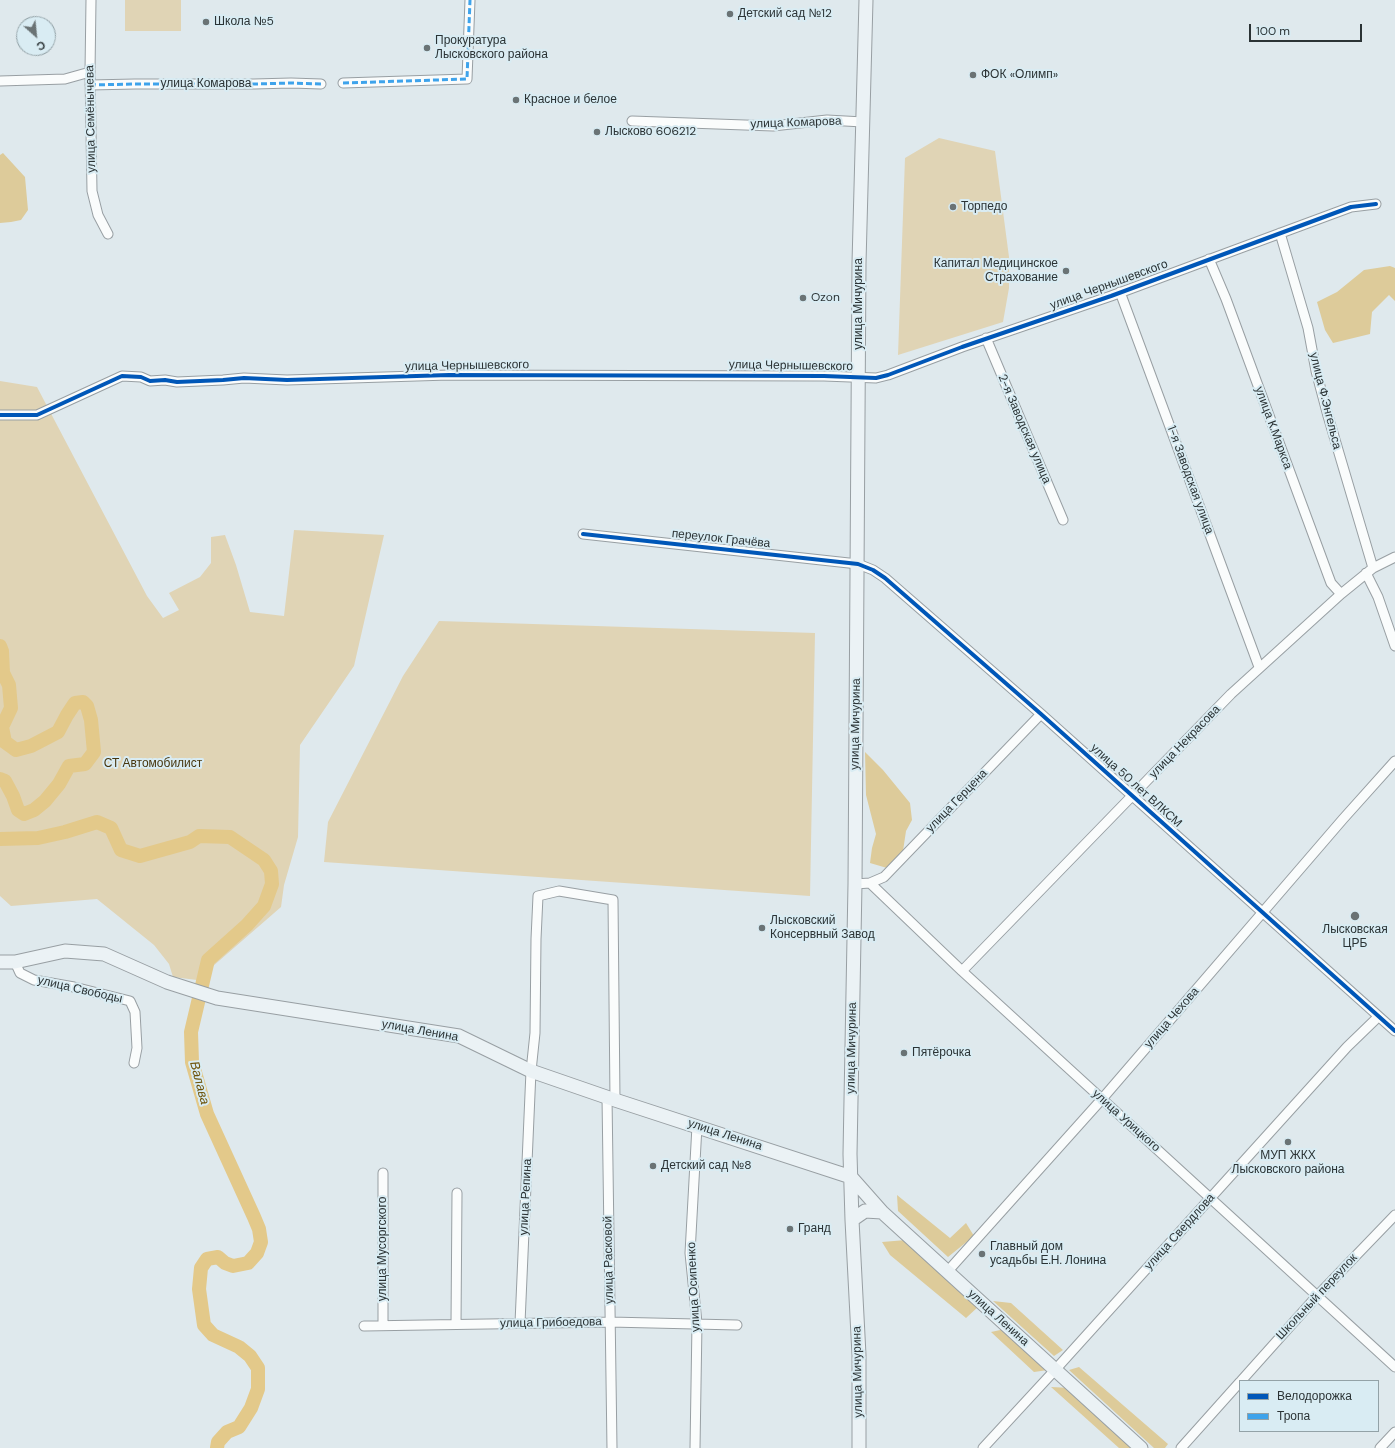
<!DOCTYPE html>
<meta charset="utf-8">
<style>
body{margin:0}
#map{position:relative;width:1395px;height:1448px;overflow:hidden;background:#dfe9ed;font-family:"DM Sans",sans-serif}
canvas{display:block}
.legend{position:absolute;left:1239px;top:1380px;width:140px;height:52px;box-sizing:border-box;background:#d9ecf3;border:1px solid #93a2a7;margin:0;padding:5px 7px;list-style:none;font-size:12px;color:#2b3335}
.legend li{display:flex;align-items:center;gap:8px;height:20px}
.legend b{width:20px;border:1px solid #93a2a7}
.north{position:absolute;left:16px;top:16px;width:40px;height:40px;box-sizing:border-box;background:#d9ecf3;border:1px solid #93a2a7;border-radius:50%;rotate:153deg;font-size:11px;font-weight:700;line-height:16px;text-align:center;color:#2b3335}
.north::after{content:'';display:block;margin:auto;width:14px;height:18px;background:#6a7375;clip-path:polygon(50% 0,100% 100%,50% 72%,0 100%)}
.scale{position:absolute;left:1249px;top:24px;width:113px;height:18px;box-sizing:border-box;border:2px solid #2b3335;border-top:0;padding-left:5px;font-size:12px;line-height:14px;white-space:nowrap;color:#2b3335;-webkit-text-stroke:3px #d9ecf3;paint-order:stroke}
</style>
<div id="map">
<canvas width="1395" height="1448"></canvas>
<ul class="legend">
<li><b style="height:5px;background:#0057b8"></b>Велодорожка</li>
<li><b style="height:5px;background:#3ea3eb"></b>Тропа</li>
</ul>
<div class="north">С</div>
<div class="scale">100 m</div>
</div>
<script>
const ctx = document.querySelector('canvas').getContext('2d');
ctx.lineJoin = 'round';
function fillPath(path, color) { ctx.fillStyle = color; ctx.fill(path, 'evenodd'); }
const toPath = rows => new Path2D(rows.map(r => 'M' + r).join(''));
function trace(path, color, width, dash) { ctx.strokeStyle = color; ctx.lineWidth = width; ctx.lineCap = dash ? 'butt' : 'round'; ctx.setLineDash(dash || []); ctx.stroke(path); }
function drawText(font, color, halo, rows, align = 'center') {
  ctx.font = font + ' "DM Sans",sans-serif'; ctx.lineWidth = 4; ctx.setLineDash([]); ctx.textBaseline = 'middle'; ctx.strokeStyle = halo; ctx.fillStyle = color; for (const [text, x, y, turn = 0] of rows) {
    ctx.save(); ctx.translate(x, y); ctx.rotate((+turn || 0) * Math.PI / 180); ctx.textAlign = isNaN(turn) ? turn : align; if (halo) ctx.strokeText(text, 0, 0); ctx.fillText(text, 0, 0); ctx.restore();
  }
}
const green = toPath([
 [125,0,181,0,181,31,125,31],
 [939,138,995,151,1009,257,1009,288,1003,322,898,355,905,158],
 [0,381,37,387,147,596,163,618,179,610,169,593,200,577,211,563,211,537,225,535,236,565,250,612,284,616,294,530,384,535,354,666,300,745,298,837,284,885,281,907,197,980,173,977,169,964,154,945,97,899,11,906,0,896],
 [439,621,815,633,810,896,324,862,328,822,403,676]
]);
const forest = toPath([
 [3,153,25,177,28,210,21,220,11,222,0,223,0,155],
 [1390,266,1395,268,1395,301,1389,295,1372,312,1370,334,1333,343,1325,330,1317,302,1337,292,1364,270],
 [865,752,883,770,910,803,912,820,906,831,903,851,887,868,870,863,872,848,876,834,866,795],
 [897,1195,950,1238,966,1223,974,1236,948,1257,898,1211],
 [906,1240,979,1306,966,1318,890,1255,882,1242],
 [993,1301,1011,1303,1063,1350,1054,1356],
 [1005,1329,1048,1370,1034,1372,991,1332],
 [1079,1367,1168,1444,1165,1448,1154,1448,1069,1370],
 [1051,1387,1071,1388,1134,1448,1119,1448]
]);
const river = toPath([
 [0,646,2,651,3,673,9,685,11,708,2,727,5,742,16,750,31,746,58,732,67,715,75,703,83,702,87,706,91,720,94,752,85,764,69,766,59,784,45,801,34,810,24,814,18,810,13,796,5,781,0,779],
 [0,839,38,838,65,832,97,822,111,828,121,850,140,856,190,842,199,836,230,837,264,860,271,871,272,884,264,906,247,925,208,960,191,1032,192,1062,207,1114,254,1217,259,1229,261,1242,257,1253,248,1263,233,1266,225,1263,218,1257,207,1259,201,1268,199,1289,204,1325,213,1335,239,1347,250,1356,258,1368,258,1389,251,1408,239,1427,227,1432,218,1442,217,1448]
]);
const street = toPath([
 [91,0,90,72,92,191,98,215,108,234],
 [0,81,65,79,90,72],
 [343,83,467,79,470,0],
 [90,85,135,84,254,84,291,83,321,84],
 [632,121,773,126,827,120,863,122],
 [1280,233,1308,328,1316,371,1328,416,1373,568],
 [1209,259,1226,299,1328,575,1331,583,1341,594],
 [1120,292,1259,667],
 [986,338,1063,520],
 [0,415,37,415,122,376,141,377,150,381,165,380,177,382,223,380,244,378,287,380,449,375,824,376,876,378,888,375,962,347,1111,296,1351,207,1376,204],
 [583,534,858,564,873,570,885,578,1041,714,1395,1031],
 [1366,573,1378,597,1395,646],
 [870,883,884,877,1041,714],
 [855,884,870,883,962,971,1395,1367],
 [15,962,20,973,34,980,74,987,130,1001,135,1012,137,1048,134,1063],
 [962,971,1231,694,1341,594,1373,568,1395,557],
 [607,1097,612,1448],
 [947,1272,1102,1099,1343,819,1395,761],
 [520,1323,531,1071,535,1033,536,939,538,896,559,891,613,900,615,1100],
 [456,1324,457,1193],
 [383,1325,383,1173],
 [364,1326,610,1322,737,1325],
 [1241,1381,1317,1296,1395,1215],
 [695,1448,697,1323,690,1253,697,1126],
 [983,1448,1055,1370,1347,1047,1378,1017],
 [1181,1448,1240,1382],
 [1380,1448,1395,1432]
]);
const secondary = toPath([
 [0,962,15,962,65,951,104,954,167,982,217,998,459,1036,531,1071,615,1100,851,1177,882,1212,1141,1448],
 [852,1220,865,1211,882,1212],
 [859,1448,859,1355,852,1220,850,1154,855,884,859,263,866,0]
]);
const quiet = toPath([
 [343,83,467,79,470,0],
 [90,85,135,84,254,84,291,83,321,84]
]);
const cycleway = toPath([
 [0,415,37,415,122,376,141,377,150,381,165,380,177,382,223,380,244,378,287,380,449,375,824,376,876,378,888,375,962,347,1111,296,1351,207,1376,204],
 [583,534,858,564,873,570,885,578,1041,714,1395,1031]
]);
const markers = [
 [730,14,4,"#6a7375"],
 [206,22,4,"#6a7375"],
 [427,48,4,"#6a7375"],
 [973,75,4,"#6a7375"],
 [516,100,4,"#6a7375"],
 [597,132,4,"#6a7375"],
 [953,207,4,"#6a7375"],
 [1066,271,4,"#6a7375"],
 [803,298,4,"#6a7375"],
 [1355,916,5,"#6a7375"],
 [762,928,4,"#6a7375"],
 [904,1053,4,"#6a7375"],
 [1288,1142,4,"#6a7375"],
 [653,1166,4,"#6a7375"],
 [790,1229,4,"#6a7375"],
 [982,1254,4,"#6a7375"]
];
const poiNames = [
 ["Детский сад №12",738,14],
 ["Школа №5",214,22],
 ["Прокуратура",435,41],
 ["Лысковского района",435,55],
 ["ФОК «Олимп»",981,75],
 ["Красное и белое",524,100],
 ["Лысково 606212",605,132],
 ["Торпедо",961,207],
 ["Капитал Медицинское",1058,264,"right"],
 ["Страхование",1058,278,"right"],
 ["Ozon",811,298],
 ["Лысковский",770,921],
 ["Консервный Завод",770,935],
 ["Лысковская",1355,930,"center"],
 ["ЦРБ",1355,944,"center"],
 ["Пятёрочка",912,1053],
 ["МУП ЖКХ",1288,1156,"center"],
 ["Лысковского района",1288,1170,"center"],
 ["Детский сад №8",661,1166],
 ["Гранд",798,1229],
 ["Главный дом",990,1247],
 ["усадьбы Е.Н. Лонина",990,1261]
];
const streetNames = [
 ["улица Комарова",206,84],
 ["улица Семёнычева",91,119,-91],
 ["улица Комарова",796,123,-2],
 ["улица Чернышевского",1109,285,-20],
 ["улица Мичурина",859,304,-90],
 ["улица Чернышевского",467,366,-1],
 ["улица Чернышевского",791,366,1],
 ["улица Ф.Энгельса",1325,401,76],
 ["улица К.Маркса",1273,428,70],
 ["2-я Заводская улица",1024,429,67],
 ["1-я Заводская улица",1190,480,70],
 ["переулок Грачёва",721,539,6],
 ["улица Мичурина",856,724,-89],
 ["улица Некрасова",1185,742,-46],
 ["улица 50 лет ВЛКСМ",1136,786,42],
 ["улица Герцена",957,801,-46],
 ["улица Свободы",80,990,13],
 ["улица Чехова",1172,1018,-49],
 ["улица Ленина",420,1031,10],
 ["улица Мичурина",852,1048,-89],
 ["улица Урицкого",1126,1121,42],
 ["улица Ленина",725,1135,18],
 ["улица Репина",526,1197,-87],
 ["улица Свердлова",1180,1232,-48],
 ["улица Мусоргского",383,1249,-90],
 ["улица Расковой",609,1260,-91],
 ["улица Осипенко",694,1287,-93],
 ["Школьный переулок",1317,1297,-47],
 ["улица Ленина",998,1318,42],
 ["улица Грибоедова",551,1323,-1],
 ["улица Мичурина",858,1372,-91]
];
const parkNames = [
 ["СТ Автомобилист",153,764]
];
const waterNames = [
 ["Валава",199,1083,75]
];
fillPath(green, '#e0d4b5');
fillPath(forest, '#ddcb9a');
trace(river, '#e3c98a', 14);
trace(street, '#989fa3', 11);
trace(secondary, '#989fa3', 15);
trace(street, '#fafcfc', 9);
trace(secondary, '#ebf2f5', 13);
trace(quiet, '#3ea3eb', 3, [6, 3]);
trace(cycleway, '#0057b8', 4);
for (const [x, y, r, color] of markers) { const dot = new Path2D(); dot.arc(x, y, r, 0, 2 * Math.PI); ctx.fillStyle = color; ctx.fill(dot); trace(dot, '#d9ecf3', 1.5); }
drawText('12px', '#2b3335', '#d9ecf3', poiNames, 'left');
drawText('12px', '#2b3335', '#d9ecf3', streetNames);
drawText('12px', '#47360e', '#d9ecf3', parkNames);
drawText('italic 13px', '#6d5208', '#d9ecf3', waterNames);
</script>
